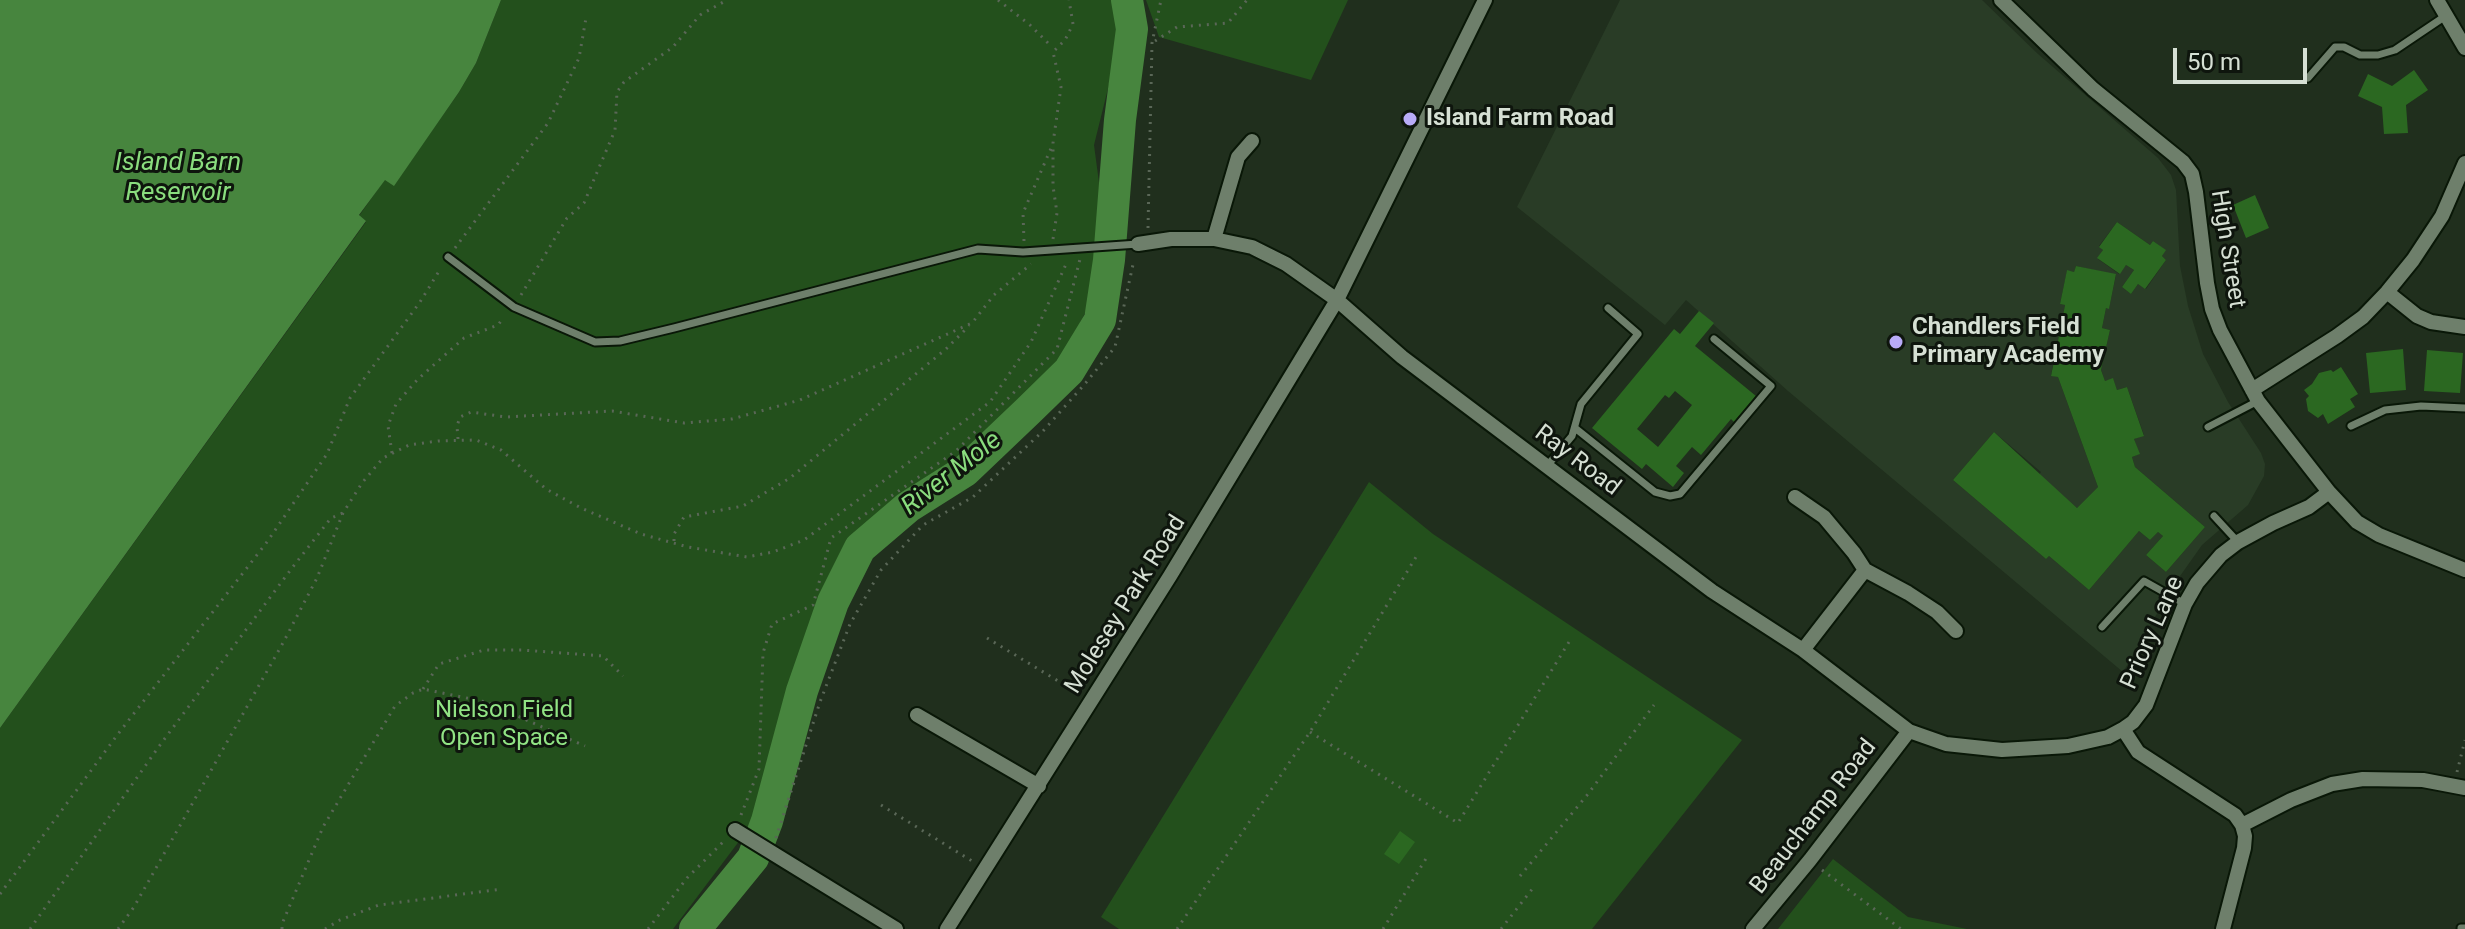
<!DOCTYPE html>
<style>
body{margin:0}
#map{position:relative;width:2465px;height:929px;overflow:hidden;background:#202f1d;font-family:Roboto,sans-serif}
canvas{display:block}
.scale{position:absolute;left:2173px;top:48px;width:134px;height:36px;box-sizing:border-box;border:4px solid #d6e0d4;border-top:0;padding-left:10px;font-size:24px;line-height:28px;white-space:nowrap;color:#d6e0d4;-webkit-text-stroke:6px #0e150d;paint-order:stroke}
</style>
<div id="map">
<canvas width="2465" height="929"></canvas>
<div class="scale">50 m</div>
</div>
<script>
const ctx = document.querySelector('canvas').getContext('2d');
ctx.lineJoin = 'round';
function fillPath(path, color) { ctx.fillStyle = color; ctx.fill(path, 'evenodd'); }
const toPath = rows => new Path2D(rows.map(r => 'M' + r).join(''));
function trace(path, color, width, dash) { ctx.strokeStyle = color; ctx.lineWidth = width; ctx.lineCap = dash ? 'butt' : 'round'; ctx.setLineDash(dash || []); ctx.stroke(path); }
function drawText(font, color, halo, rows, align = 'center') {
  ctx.font = font + ' Roboto,sans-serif'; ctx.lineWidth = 6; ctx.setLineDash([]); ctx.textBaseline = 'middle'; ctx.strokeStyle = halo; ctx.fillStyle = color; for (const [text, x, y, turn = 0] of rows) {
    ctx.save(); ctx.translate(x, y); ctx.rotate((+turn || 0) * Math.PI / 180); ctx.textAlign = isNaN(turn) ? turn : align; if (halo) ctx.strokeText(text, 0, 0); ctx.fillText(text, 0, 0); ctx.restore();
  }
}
const built = toPath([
 [1620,0,1982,0,2038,54,2158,158,2171,175,2176,190,2180,266,2188,306,2203,354,2228,402,2261,453,2265,464,2264,476,2248,505,2202,545,2173,586,2123,672,1788,391,1686,300,1665,325,1517,207],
 [2117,222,2150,245,2153,241,2165,250,2162,256,2166,260,2146,289,2138,284,2131,294,2122,287,2134,270,2126,265,2119,274,2098,259,2103,250,2099,246],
 [2076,266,2116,275,2109,308,2106,308,2102,328,2110,330,2101,370,2105,381,2113,379,2117,390,2127,387,2144,435,2134,439,2139,454,2132,457,2135,467,2205,527,2166,572,2146,555,2163,536,2158,532,2150,540,2139,531,2089,590,2049,556,2046,559,1953,480,1994,432,2041,472,2039,475,2077,508,2098,487,2058,377,2051,375,2065,305,2060,304,2067,271,2074,272]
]);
const green = toPath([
 [501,0,1115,0,1120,19,1119,44,1094,145,1102,205,1094,269,1087,309,1066,351,1030,394,967,456,886,505,835,564,821,620,787,708,753,816,743,836,673,929,0,929,0,728,366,222,359,216,385,179,394,185,459,92,476,63],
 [1146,0,1348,0,1311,80,1159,37],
 [1369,482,1433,534,1742,740,1592,929,1119,929,1101,917],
 [1833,859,1908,917,1967,929,1778,929]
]);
const water = toPath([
 [0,0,501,0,476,63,459,92,394,186,385,180,359,215,366,221,0,728]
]);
const river = toPath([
 [695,929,753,858,767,821,802,691,833,602,860,548,908,507,965,471,1028,411,1069,371,1100,320,1109,260,1120,120,1132,29,1127,0]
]);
const building = toPath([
 [2414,70,2428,90,2406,105,2408,133,2384,134,2382,107,2358,96,2368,74,2392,86],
 [2255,195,2269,228,2246,238,2233,205],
 [2117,222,2150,245,2153,241,2166,250,2162,256,2166,260,2145,289,2138,284,2131,294,2122,287,2134,270,2126,265,2120,274,2097,258,2103,250,2099,247],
 [2076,266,2116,274,2109,309,2106,308,2102,328,2110,330,2101,370,2105,381,2113,378,2117,390,2127,387,2144,436,2134,439,2140,454,2132,457,2135,467,2205,527,2166,572,2146,555,2163,536,2158,532,2150,540,2139,531,2089,590,2049,556,2046,559,1953,480,1994,432,2077,508,2098,487,2058,377,2051,376,2065,305,2060,304,2067,270,2074,272],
 [1699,311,1714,323,1695,346,1756,396,1734,422,1731,419,1701,455,1692,447,1676,466,1684,473,1673,487,1646,464,1642,469,1592,428,1674,329,1680,334],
 [1675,391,1692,405,1658,447,1637,429,1665,395,1669,398],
 [2403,349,2406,390,2370,393,2366,353],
 [2427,350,2463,353,2460,393,2424,391],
 [2341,367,2358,394,2350,399,2355,407,2328,424,2323,414,2318,418,2308,411,2306,399,2309,396,2304,390,2312,384,2319,373,2331,370,2333,372],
 [1400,831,1415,842,1399,864,1384,854]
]);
const path = toPath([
 [998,0,1030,25,1048,43],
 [1155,41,1177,27,1228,23,1247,0],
 [1148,228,1152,43,1161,0],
 [1053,239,1057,213,1053,186,1053,143,1061,87,1053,52,1065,40,1073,24,1069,0],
 [1024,241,1023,213,1052,146],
 [455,248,548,123,579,58,586,18],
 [521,295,567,218,584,203,615,130,617,92,624,82,673,47,700,15,727,0],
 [458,439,457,426,460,417,471,412,506,417,612,411,684,423,732,419,800,400,972,323,994,295,1031,264],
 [392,453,388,426,396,404,418,379,464,338,498,325,504,317],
 [674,541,674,534,684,517,743,506,790,478,946,349,969,326],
 [987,638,1078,693],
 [423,689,439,664,484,650,522,650,603,656,623,676],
 [1310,732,1458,823,1569,642],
 [2457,772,2465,740],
 [881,805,972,861],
 [741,815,759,769,763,653,772,624,813,605,831,538,956,451,1057,349,1080,259],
 [776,838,820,702,850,624,881,570,923,525,973,497,1043,431,1084,385,1115,347,1134,260],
 [1822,870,1901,929],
 [1520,876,1588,794,1654,705],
 [0,894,118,734,267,542,327,454,350,398,420,302,441,268],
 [30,929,160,745,292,568,331,518,343,513],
 [118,929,134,907,284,641,317,578,343,513,362,483,383,458,409,445,438,441,476,440,501,450,546,489,581,508,641,534,688,547,747,557,773,552,804,540,990,402,1031,342,1067,262],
 [282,929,282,924,323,827,395,706,413,693,423,689,486,702,585,746],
 [325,929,340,920,379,905,502,889],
 [648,929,687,878,724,841],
 [1177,929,1310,732,1416,557],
 [1383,929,1427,857],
 [1501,929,1533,888]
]);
const service = toPath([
 [2308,78,2335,47,2344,47,2360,55,2378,55,2395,50,2447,15],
 [448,257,514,307,595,342,620,341,674,328,978,249,1023,252,1138,244],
 [2351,426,2385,410,2421,406,2465,408],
 [2208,427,2258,401],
 [1575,428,1655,492,1670,496,1680,494,1771,386,1714,339],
 [1547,466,1572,436,1581,404,1638,334,1608,308],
 [2214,516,2238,542],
 [2102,627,2144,581,2185,604],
 [2461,928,2465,928]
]);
const minor = toPath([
 [2001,0,2093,89,2183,162,2192,174,2196,192,2207,283,2212,309,2220,330,2258,401,2329,492,2357,522,2379,535,2465,570],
 [2437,0,2465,48],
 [1214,239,1238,157,1252,141],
 [1138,244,1171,239,1214,239,1252,247,1286,264,1337,300,1402,357,1712,591,1803,650,1909,731,1946,744,2002,750,2068,746,2108,737,2123,729,2133,722,2146,705,2185,604,2197,583,2221,555,2238,542,2273,523,2309,507,2329,492],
 [2387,292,2417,316,2431,322,2465,327],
 [2252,390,2337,336,2363,317,2387,292,2413,260,2442,216,2465,163],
 [1795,497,1824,517,1854,553,1865,570,1908,593,1937,612,1956,631],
 [1803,650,1865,570],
 [917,715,1039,786],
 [2123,729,2138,752,2235,815,2242,825,2245,836,2244,848,2223,929],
 [2242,825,2291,800,2332,784,2363,779,2423,780,2465,788],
 [735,830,896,929],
 [947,929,1170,576,1337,300,1485,0],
 [1753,929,1810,860,1909,731]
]);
const markers = [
 [1410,119,8,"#b8abf7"],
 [1896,342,8,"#b8abf7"]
];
const poiNames = [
 ["Island Farm Road",1426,119],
 ["Chandlers Field",1912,328],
 ["Primary Academy",1912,356]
];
const streetNames = [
 ["High Street",2227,249,81],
 ["Ray Road",1577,461,37],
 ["Molesey Park Road",1126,605,-58],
 ["Priory Lane",2153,633,-66],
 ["Beauchamp Road",1814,817,-52]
];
const parkNames = [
 ["Nielson Field",504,711],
 ["Open Space",504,739]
];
const waterNames = [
 ["Island Barn",178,163],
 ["Reservoir",178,193],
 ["River Mole",952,474,-38]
];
fillPath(built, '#293c26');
fillPath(green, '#23501c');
fillPath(water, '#47853e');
trace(river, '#47853e', 32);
fillPath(building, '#2b6821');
trace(service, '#091707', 11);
trace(minor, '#091707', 18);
trace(path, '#5a6757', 3, [2, 6]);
trace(service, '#6e7f6b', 7);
trace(minor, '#6e7f6b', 14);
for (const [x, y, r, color] of markers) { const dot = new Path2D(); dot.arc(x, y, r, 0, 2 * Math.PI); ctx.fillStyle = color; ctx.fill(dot); trace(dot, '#0e150d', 3); }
drawText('bold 24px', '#d6e0d4', '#0e150d', poiNames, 'left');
drawText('24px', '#d6e0d4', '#0e150d', streetNames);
drawText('24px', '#91e484', '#0e150d', parkNames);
drawText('italic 26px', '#8add7e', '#0e150d', waterNames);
</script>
